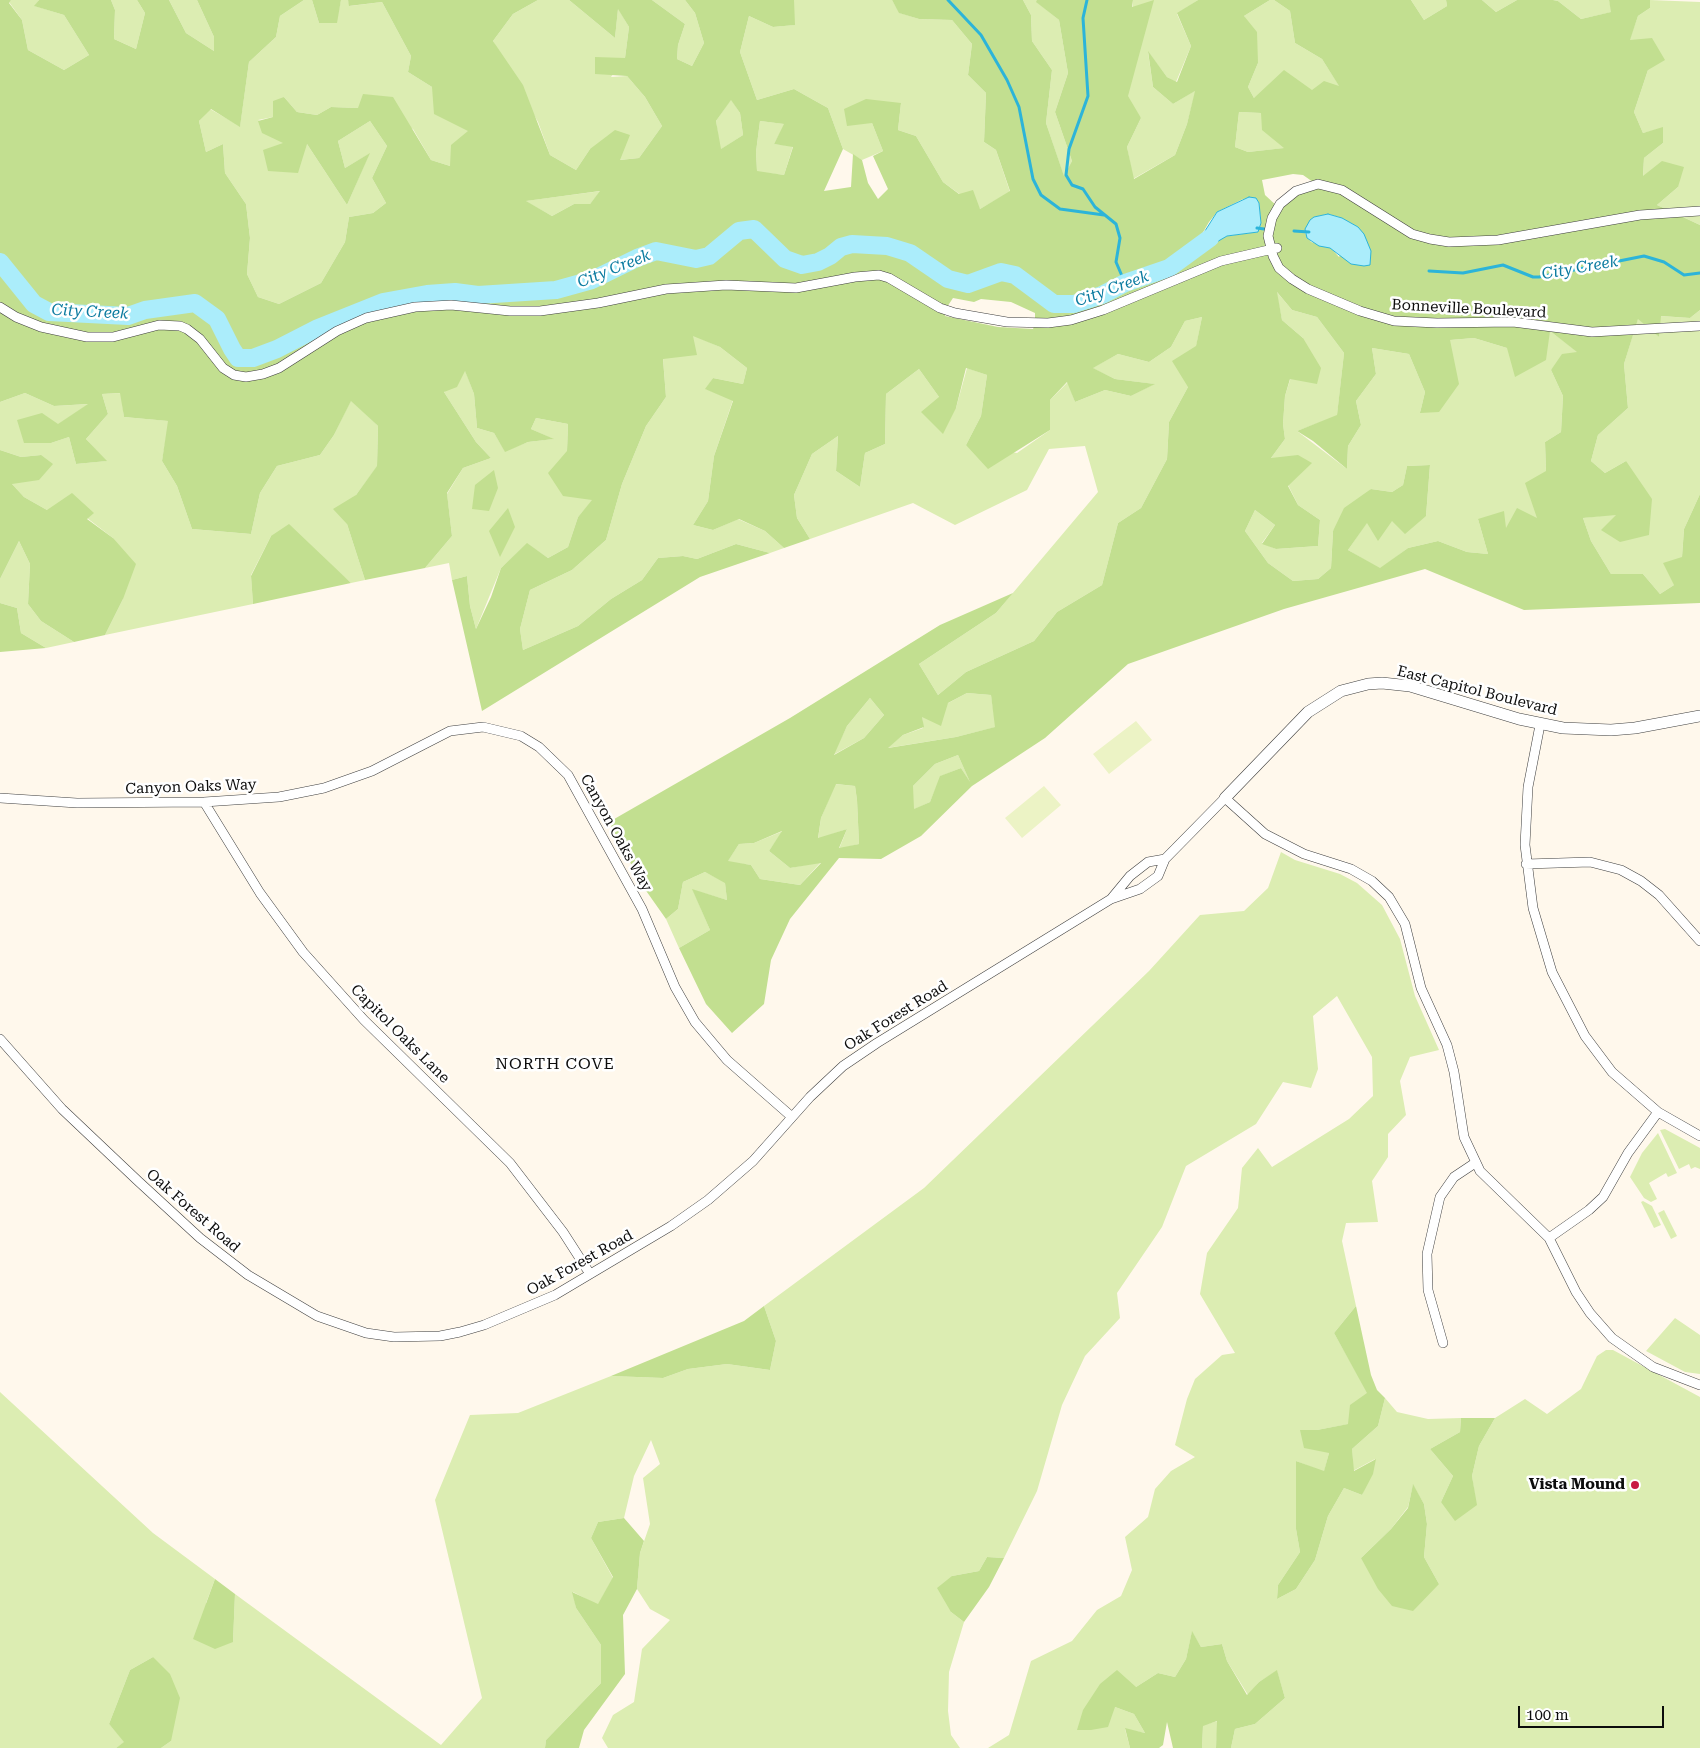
<!DOCTYPE html>
<style>
body{margin:0}
#map{position:relative;width:1700px;height:1748px;overflow:hidden;background:#fff8ec;font-family:"Roboto Serif",serif}
canvas{display:block}
.scale{position:absolute;left:1518px;top:1706px;width:146px;height:22px;box-sizing:border-box;border:2px solid #0c0c0c;border-top:0;padding-left:6px;font-size:15px;line-height:18px;white-space:nowrap;color:#0c0c0c;-webkit-text-stroke:4px #fff;paint-order:stroke}
</style>
<div id="map">
<canvas width="1700" height="1748"></canvas>
<div class="scale">100 m</div>
</div>
<script>
const ctx = document.querySelector('canvas').getContext('2d');
ctx.lineJoin = 'round';
function fillPath(path, color) { ctx.fillStyle = color; ctx.fill(path, 'evenodd'); }
const toPath = rows => new Path2D(rows.map(r => 'M' + r).join(''));
function trace(path, color, width, dash) { ctx.strokeStyle = color; ctx.lineWidth = width; ctx.lineCap = dash ? 'butt' : 'round'; ctx.setLineDash(dash || []); ctx.stroke(path); }
function drawText(font, color, halo, rows, align = 'center') {
  ctx.font = font + ' "Roboto Serif",serif'; ctx.lineWidth = 5; ctx.setLineDash([]); ctx.textBaseline = 'middle'; ctx.strokeStyle = halo; ctx.fillStyle = color; for (const [text, x, y, turn = 0] of rows) {
    ctx.save(); ctx.translate(x, y); ctx.rotate((+turn || 0) * Math.PI / 180); ctx.textAlign = isNaN(turn) ? turn : align; if (halo) ctx.strokeText(text, 0, 0); ctx.fillText(text, 0, 0); ctx.restore();
  }
}
const green = toPath([
 [11,0,39,0,35,6,64,15,89,55,64,70,28,50,22,20,9,2],
 [111,0,137,0,145,13,136,49,114,39,115,10],
 [169,0,197,0,214,37,214,51,186,33],
 [304,0,312,0,319,23,336,23,341,0,348,0,350,6,382,2,411,56,408,72,432,87,469,131,450,166,431,160,413,129,358,108,331,107,317,115,297,112,284,97,273,117,258,120,307,144,347,205,369,154,345,168,338,141,370,121,387,146,372,178,386,203,373,213,349,217,345,242,321,283,279,304,258,297,247,274,250,238,246,204,225,173,223,144,206,152,199,121,210,109,240,126,249,62,276,37,280,16],
 [538,0,569,0,615,38,618,8,629,27,625,58,611,77,627,76,645,97,662,126,639,158,619,160,590,149,576,170,550,155,538,122,493,41,513,14],
 [652,0,685,0,695,13,704,43,692,66,677,59,678,45,685,24],
 [794,0,892,0,900,13,919,19,952,20,972,44,968,75,986,93,984,142,996,150,1010,192,980,209,943,182,916,136,898,130,901,103,872,123,883,151,862,160,843,149,828,108,794,89,757,100,740,52,749,16,773,27,794,25],
 [1023,0,1037,0,1037,2,1059,20,1068,73,1055,112,1072,161,1064,177,1046,123,1052,70,1032,41,1031,15],
 [1133,0,1198,0,1177,14,1191,46,1176,82,1167,77,1148,52,1153,87,1173,104,1196,90,1187,124,1175,155,1133,179,1127,147,1141,118,1126,105],
 [1270,0,1274,0,1290,11,1295,43,1322,59,1340,87,1254,98,1248,87,1258,63,1244,16],
 [1411,0,1446,0,1447,6,1424,20],
 [1482,0,1517,0,1496,12],
 [1553,0,1609,0,1612,12,1581,19,1558,1],
 [1650,0,1700,2,1700,225,1657,205,1678,187,1643,177,1644,158,1663,143,1663,128,1643,133,1634,112,1648,70,1629,41,1638,16,1650,8],
 [731,99,740,113,743,135,720,150,716,121],
 [1239,112,1262,113,1285,148,1248,152,1235,147],
 [760,121,785,124,774,144,793,146,784,175,757,172,756,152],
 [601,191,590,204,574,204,552,216,525,201],
 [1276,291,1292,310,1317,317,1344,353,1337,416,1297,431,1347,469,1348,446,1361,425,1356,401,1376,374,1372,348,1409,354,1425,392,1420,413,1450,340,1474,338,1507,348,1550,331,1578,352,1551,370,1563,396,1561,432,1545,442,1546,471,1538,519,1506,529,1478,519,1488,554,1467,552,1438,541,1408,548,1380,569,1348,550,1367,522,1426,516,1430,465,1407,466,1403,485,1392,492,1371,489,1333,531,1331,568,1318,579,1293,581,1268,563,1245,531,1255,510,1275,525,1262,543,1276,549,1318,546,1320,520,1298,505,1288,485,1311,463,1271,458,1285,439,1283,424,1285,396,1303,338,1282,320],
 [1700,310,1700,494,1684,529,1682,557,1674,585,1660,594,1643,574,1611,574,1591,541,1583,518,1616,514,1620,542,1626,461,1605,473,1591,461,1598,435,1628,408,1624,364,1638,318,1659,337,1660,316,1690,318],
 [1202,317,1188,387,1169,422,1167,459,1141,508,1118,523,1102,585,1057,612,1034,641,966,672,938,695,919,664,996,613,1098,492,1085,446,1049,449,1027,490,955,525,913,503,810,539,797,518,794,495,812,454,838,436,836,471,860,487,865,453,885,444,886,394,919,369,939,397,956,408,967,368,987,375,981,416,966,445,1017,453,1050,430,1050,400,1068,382,1075,402,1105,390,1131,396,1154,384,1115,379,1092,368,1118,354,1149,362,1171,347,1185,321],
 [693,335,720,347,747,368,743,384,713,378,706,389,733,400,714,456,708,501,693,525,713,530,738,519,765,531,784,548,770,553,736,544,697,559,683,556,658,558,642,580,611,599,578,626,523,650,520,629,530,590,572,570,606,540,622,484,646,426,666,397,663,358],
 [465,370,474,394,477,428,494,433,505,451,528,442,553,439,531,429,536,418,568,424,567,451,593,500,578,517,568,547,548,558,527,544,501,568,476,629,470,606,467,576,452,580,449,563,425,568,452,536,447,494,463,468,491,458,476,442,444,392],
 [25,393,54,406,89,404,58,425,51,443,69,437,76,464,106,461,86,439,108,414,102,394,121,393,124,417,169,421,162,461,177,486,192,529,251,534,260,493,277,466,320,455,334,435,351,400,378,426,377,467,356,495,347,524,365,580,351,583,323,559,271,536,251,575,253,604,105,635,123,599,113,538,87,518,93,513,47,510,24,497,11,483,41,455,21,457,0,450,0,402],
 [19,541,30,564,28,604,41,621,74,642,46,648,21,633,17,608,0,603,0,579],
 [967,693,991,695,996,727,956,737,887,748,903,735,923,728,922,717],
 [870,698,884,715,864,738,833,755,847,726],
 [958,755,972,786,961,768,941,776,930,802,913,810,913,786,935,764],
 [835,784,855,786,857,800,859,844,839,849,847,829,818,839,821,818],
 [783,831,769,851,790,868,821,862,800,885,760,879,751,865,727,862,739,844,754,843],
 [1281,852,1295,860,1340,874,1357,883,1382,905,1400,939,1415,996,1439,1050,1410,1057,1400,1081,1406,1115,1388,1134,1388,1157,1372,1181,1378,1222,1346,1223,1342,1241,1356,1306,1334,1333,1368,1393,1349,1424,1317,1430,1329,1453,1324,1472,1296,1461,1296,1529,1300,1552,1278,1585,1277,1599,1296,1589,1315,1560,1328,1516,1344,1488,1362,1495,1375,1459,1353,1471,1352,1449,1378,1426,1385,1398,1397,1412,1428,1419,1461,1418,1460,1432,1430,1449,1453,1476,1441,1502,1476,1505,1472,1476,1479,1446,1495,1418,1525,1399,1547,1414,1581,1389,1597,1356,1606,1350,1613,1350,1700,1397,1700,1748,1231,1748,1235,1729,1255,1724,1285,1698,1277,1671,1259,1682,1248,1695,1227,1661,1222,1644,1201,1647,1192,1632,1186,1659,1175,1677,1158,1673,1136,1687,1115,1707,1134,1714,1145,1733,1125,1729,1130,1748,988,1748,1009,1735,1031,1661,1072,1641,1097,1610,1121,1596,1132,1570,1125,1537,1148,1517,1155,1489,1171,1471,1195,1457,1175,1445,1187,1399,1195,1379,1222,1355,1235,1353,1200,1294,1207,1253,1238,1208,1242,1168,1258,1148,1272,1167,1349,1119,1373,1096,1372,1057,1337,996,1313,1016,1318,1069,1311,1088,1283,1082,1256,1124,1186,1166,1162,1227,1117,1293,1120,1318,1085,1356,1062,1405,1037,1491,1004,1558,987,1557,979,1571,952,1576,951,1612,964,1622,949,1672,948,1711,951,1735,960,1748,608,1748,602,1738,613,1715,634,1702,642,1649,670,1620,650,1609,637,1589,640,1553,650,1524,643,1478,660,1464,651,1440,634,1476,624,1518,598,1522,591,1538,613,1578,598,1605,573,1592,576,1608,601,1645,601,1683,546,1740,545,1748,161,1748,171,1741,153,1657,130,1670,109,1724,125,1742,116,1748,0,1748,0,1392,153,1533,215,1579,206,1603,233,1642,235,1594,441,1745,482,1698,435,1500,470,1415,518,1413,611,1376,663,1378,688,1369,727,1364,770,1370,776,1341,764,1306,924,1188,1149,971,1200,915,1244,911,1268,888],
 [1413,1485,1424,1504,1427,1524,1424,1557,1439,1584,1361,1558,1391,1529,1408,1507],
 [705,872,725,882,727,900,693,890,710,930,679,948,666,919,678,909,683,882],
 [1665,1129,1700,1148,1700,1169,1695,1167,1691,1169,1689,1164,1679,1169,1660,1130],
 [1658,1133,1677,1173,1668,1177,1666,1173,1649,1183,1657,1199,1651,1202,1644,1198,1630,1177,1642,1153],
 [1643,1201,1652,1206,1661,1225,1654,1228,1641,1202],
 [1664,1210,1677,1236,1671,1239,1658,1213],
 [1675,1318,1700,1335,1700,1374,1685,1372,1646,1351],
 [1218,1721,1216,1748,1202,1748,1203,1725]
]);
const forest = toPath([
 [0,0,11,0,9,3,22,20,28,50,64,70,89,55,64,15,34,6,39,0,111,0,115,10,114,39,136,49,145,13,137,0,169,0,186,33,214,51,214,37,197,0,304,0,280,16,276,37,249,62,240,127,211,109,199,121,206,152,223,144,225,173,246,204,250,238,247,274,258,297,279,304,321,283,345,242,349,217,373,213,386,203,372,178,387,146,370,121,338,141,345,168,370,153,347,205,307,144,298,173,268,171,263,150,283,143,262,133,258,121,273,117,273,101,284,97,297,112,317,115,331,107,358,108,363,94,393,97,431,160,450,166,451,145,468,131,434,114,432,87,408,72,411,56,382,2,349,6,348,0,538,0,513,14,493,41,523,85,550,155,576,170,590,149,615,130,630,135,620,160,639,158,662,126,645,97,627,76,595,74,595,57,625,58,629,27,618,9,615,38,569,0,652,0,685,24,678,45,677,59,692,66,704,43,695,13,685,0,794,0,795,25,773,27,749,16,740,52,757,100,794,89,828,108,843,149,824,191,851,187,853,154,862,160,868,183,878,199,888,189,873,156,883,151,872,123,847,126,844,109,866,99,901,103,898,130,916,136,943,182,959,194,973,190,980,209,1010,191,996,150,984,142,986,93,968,75,972,44,952,20,919,19,899,13,892,0,1023,0,1031,15,1032,41,1052,70,1046,123,1064,176,1072,161,1055,112,1068,73,1059,20,1036,2,1037,0,1133,0,1132,7,1154,0,1128,96,1141,118,1127,147,1134,179,1175,155,1187,124,1195,91,1173,104,1153,87,1148,51,1167,77,1177,82,1191,46,1177,13,1198,0,1270,0,1244,16,1257,32,1258,63,1248,87,1254,98,1284,70,1312,90,1324,81,1339,86,1322,59,1295,43,1290,11,1274,0,1411,0,1424,20,1447,6,1446,0,1482,0,1496,12,1517,0,1553,0,1558,1,1581,19,1611,12,1609,0,1650,0,1650,8,1638,16,1630,40,1652,38,1665,60,1648,70,1634,112,1643,133,1663,127,1663,143,1644,158,1643,176,1662,161,1684,167,1678,187,1657,205,1700,225,1700,310,1690,318,1661,316,1659,337,1638,319,1624,364,1628,408,1598,435,1591,461,1605,473,1626,461,1652,499,1649,535,1620,542,1601,530,1616,515,1583,518,1591,541,1611,574,1643,574,1660,594,1674,585,1663,563,1682,557,1684,529,1700,494,1700,603,1524,610,1425,569,1284,609,1128,664,1045,738,972,786,921,836,881,859,839,858,790,919,771,960,764,1004,732,1033,706,1004,679,948,710,930,692,889,727,900,725,883,705,872,683,882,678,909,666,919,642,885,609,822,790,718,940,625,1013,593,996,613,919,664,938,695,966,672,1034,641,1057,612,1102,585,1118,523,1141,508,1167,459,1169,422,1188,387,1172,361,1196,346,1202,317,1185,321,1171,347,1149,362,1118,354,1093,368,1115,379,1155,384,1131,396,1105,390,1075,402,1067,382,1050,400,1050,430,988,469,966,445,981,416,987,375,966,368,956,408,943,434,921,412,939,397,919,369,886,394,885,444,865,453,860,487,836,471,838,436,812,454,794,495,797,518,810,539,784,548,765,531,739,519,713,530,693,525,708,501,714,456,733,401,705,389,713,378,743,384,747,368,720,347,693,336,697,355,663,359,666,397,646,426,622,484,606,540,572,570,530,590,520,629,523,650,578,626,611,599,642,580,658,558,683,556,697,559,736,544,770,553,700,577,482,711,452,580,467,576,470,606,476,629,491,597,501,568,527,543,548,558,568,547,578,517,592,500,563,496,548,473,567,451,568,424,536,418,531,429,554,439,528,442,505,452,494,433,477,428,474,394,465,371,457,387,444,392,476,442,491,458,463,468,447,493,452,536,425,568,365,580,347,524,333,509,356,495,377,466,378,426,351,401,334,435,320,455,277,466,260,493,251,534,192,529,177,486,162,461,168,421,124,417,120,393,102,394,108,414,86,439,107,461,76,464,69,437,51,443,24,443,17,420,42,413,58,424,88,404,54,406,25,393,0,402],
 [731,100,740,113,743,135,721,149,716,121],
 [1239,112,1261,113,1262,130,1284,148,1248,152,1235,147],
 [760,121,784,124,774,144,793,147,784,175,757,171,756,152],
 [1293,174,1303,175,1313,182,1278,207,1265,195,1262,180],
 [600,191,590,204,574,204,552,216,526,201],
 [1253,198,1259,203,1261,223,1258,232,1227,236,1191,253,1209,222,1217,212,1243,199],
 [1328,214,1339,217,1358,227,1339,257,1331,248,1311,242,1305,233,1314,217],
 [1277,292,1292,310,1317,317,1344,353,1337,415,1297,431,1313,441,1347,469,1348,446,1361,425,1356,401,1376,374,1372,348,1409,354,1425,392,1420,413,1439,412,1459,384,1450,340,1474,338,1507,348,1515,377,1546,360,1550,331,1577,352,1562,354,1551,370,1563,396,1561,432,1545,442,1546,471,1525,483,1537,518,1517,508,1506,528,1504,511,1478,519,1488,554,1467,552,1438,541,1408,548,1380,568,1348,550,1367,523,1378,541,1392,521,1405,534,1426,516,1430,465,1407,466,1403,485,1392,492,1371,489,1344,508,1333,531,1331,568,1318,579,1293,581,1268,563,1245,531,1255,510,1275,525,1262,544,1276,549,1318,546,1320,520,1298,505,1288,486,1312,463,1298,455,1271,458,1285,439,1283,424,1285,396,1290,379,1317,384,1321,368,1303,338,1282,320],
 [953,298,974,302,981,299,1011,302,1035,313,1035,324,1033,329,998,327,945,316,945,310],
 [967,693,991,695,995,727,956,737,888,748,903,735,924,727,922,717,941,726,948,703],
 [870,698,884,715,864,738,834,755,847,726],
 [958,755,970,782,961,768,940,776,930,802,914,809,913,786,935,764],
 [836,784,855,786,857,800,859,844,839,848,847,829,818,838,821,818],
 [782,831,769,851,790,868,821,863,800,885,760,879,751,865,728,861,739,844,754,843],
 [312,0,341,0,337,23,319,23],
 [0,450,21,457,41,455,53,464,39,480,12,484,24,497,47,510,72,493,94,513,87,519,113,538,136,564,123,599,105,635,74,642,41,621,28,604,30,564,19,541,0,579],
 [494,470,498,488,489,511,472,509,475,485],
 [508,508,515,527,500,557,489,531],
 [289,524,351,583,253,604,251,576,271,536],
 [0,603,17,608,21,633,46,648,0,652],
 [764,1306,776,1341,770,1370,727,1364,688,1369,663,1378,611,1376,744,1321],
 [1356,1306,1371,1375,1377,1390,1385,1398,1378,1426,1352,1449,1354,1471,1376,1459,1373,1474,1362,1495,1344,1488,1328,1516,1315,1560,1296,1589,1277,1599,1278,1585,1300,1552,1296,1529,1296,1461,1324,1471,1329,1453,1304,1448,1300,1430,1317,1430,1348,1424,1350,1405,1367,1393,1334,1333],
 [1461,1418,1495,1418,1479,1446,1472,1476,1477,1505,1455,1521,1441,1502,1453,1476,1430,1449,1460,1432],
 [1413,1484,1424,1504,1427,1524,1424,1557,1439,1584,1413,1611,1392,1606,1378,1589,1361,1558,1391,1529,1408,1508],
 [624,1518,644,1541,640,1553,637,1589,623,1615,625,1674,584,1730,579,1748,545,1748,546,1740,601,1683,601,1645,576,1608,572,1592,598,1604,613,1577,591,1538,598,1522],
 [987,1557,1004,1558,989,1587,964,1622,951,1612,937,1588,952,1576,979,1571],
 [215,1579,235,1594,233,1642,215,1649,193,1639],
 [1192,1631,1201,1647,1222,1644,1227,1661,1247,1695,1259,1682,1277,1670,1285,1698,1255,1724,1235,1729,1231,1748,1216,1748,1217,1721,1203,1726,1202,1748,1173,1748,1167,1722,1163,1745,1159,1748,1130,1748,1125,1728,1145,1733,1134,1714,1115,1707,1108,1727,1091,1730,1077,1730,1083,1710,1100,1684,1117,1670,1136,1687,1158,1673,1175,1677,1186,1659],
 [153,1657,170,1674,180,1698,171,1741,161,1748,116,1748,124,1742,109,1724,130,1670]
]);
const pitch = toPath([
 [1136,721,1152,740,1109,774,1093,754],
 [1044,786,1061,805,1022,838,1005,818]
]);
const water = toPath([
 [1249,197,1256,198,1259,203,1261,223,1258,232,1227,236,1203,250,1191,253,1217,212,1249,197],
 [1328,214,1342,218,1358,227,1364,234,1371,251,1370,265,1364,266,1351,264,1330,248,1319,246,1307,238,1305,229,1310,220,1314,217,1328,214]
]);
const stream = toPath([
 [948,0,981,35,1007,80,1019,107,1033,179,1041,195,1060,209,1104,215],
 [1087,0,1083,18,1088,96,1069,149,1066,175,1072,185,1083,189,1095,207,1116,224,1120,238,1116,262,1125,283],
 [1257,228,1264,229],
 [1294,231,1309,232],
 [1429,271,1463,273,1503,265,1533,277,1539,277,1644,256,1664,262,1684,275,1700,273]
]);
const river = toPath([
 [0,262,34,304,49,312,128,316,145,310,195,303,217,319,232,349,238,358,253,358,277,349,318,328,383,302,427,294,455,292,478,295,556,290,592,280,637,258,656,251,696,259,709,256,739,231,754,229,785,259,802,265,818,262,830,256,841,247,852,244,887,246,910,253,948,279,968,284,1001,272,1015,275,1054,304,1074,304,1102,295,1125,283,1169,268,1210,238]
]);
const minor = toPath([
 [1700,211,1640,215,1498,240,1449,242,1430,239,1412,234,1342,190,1318,184,1296,191,1280,204,1272,218,1268,236,1273,256,1279,268,1292,279,1308,289,1360,311,1394,321,1437,323,1513,322,1592,332,1700,326],
 [0,307,16,317,41,327,87,337,113,337,159,325,180,326,187,329,200,339,223,368,234,375,246,377,263,374,279,368,337,331,366,318,415,307,451,305,510,311,540,311,598,303,666,289,726,285,796,288,855,277,879,275,889,278,940,308,955,313,1007,322,1048,323,1071,320,1103,310,1221,261,1277,248],
 [1540,725,1528,787,1525,845,1533,908,1552,972,1585,1036,1612,1072,1658,1112,1700,1136],
 [0,798,77,803,204,802,279,797,324,788,372,771,450,731,483,727,521,736,539,747,568,775,642,909,675,987,695,1022,727,1060,792,1117],
 [204,802,260,893,303,952,364,1020,510,1163,563,1232,590,1274],
 [1526,864,1590,862,1621,870,1641,881,1659,895,1700,941],
 [1111,899,1130,876,1148,862,1165,859],
 [0,1039,62,1109,138,1181,200,1238,248,1275,317,1316,366,1333,394,1337,440,1336,460,1332,484,1325,555,1295,671,1226,708,1200,753,1161,810,1097,843,1066,877,1043,1111,899,1140,889,1158,876,1165,859,1225,798,1265,834,1304,854,1351,869,1372,881,1389,897,1405,924,1421,988,1447,1045,1454,1072,1464,1137,1480,1171,1549,1238,1576,1292,1590,1313,1612,1338,1653,1367,1700,1385],
 [1549,1238,1589,1210,1603,1197,1628,1153,1658,1112],
 [1443,1343,1428,1290,1427,1254,1440,1197,1454,1177,1475,1163]
]);
const tertiary = toPath([
 [1225,798,1308,712,1341,691,1368,684,1382,683,1410,686,1519,719,1563,728,1611,730,1635,728,1700,716]
]);
const markers = [
 [1635,1485,5,"#c81942"]
];
const streetNames = [
 ["Bonneville Boulevard",1469,309,3],
 ["East Capitol Boulevard",1477,691,14],
 ["Canyon Oaks Way",191,787,-2],
 ["Canyon Oaks Way",616,833,61],
 ["Oak Forest Road",896,1016,-32],
 ["Capitol Oaks Lane",400,1034,45],
 ["Oak Forest Road",193,1211,41],
 ["Oak Forest Road",580,1263,-29]
];
const poiNames = [
 ["Vista Mound",1625,1485]
];
const waterNames = [
 ["City Creek",1580,268,-10],
 ["City Creek",614,269,-22],
 ["City Creek",1112,289,-20],
 ["City Creek",90,312,3]
];
const neighbourhoodNames = [
 ["NORTH COVE",555,1064]
];
fillPath(green, '#dcedb2');
fillPath(forest, '#c2df90');
fillPath(pitch, '#ecf3c5');
fillPath(water, '#abedfb');
trace(water, '#2cb4d9', 1);
trace(stream, '#2cb4d9', 3);
trace(river, '#abedfb', 18);
trace(minor, '#3f3f3f', 10);
trace(tertiary, '#3f3f3f', 12);
trace(minor, '#fff', 9);
trace(tertiary, '#fff', 11);
for (const [x, y, r, color] of markers) { const dot = new Path2D(); dot.arc(x, y, r, 0, 2 * Math.PI); ctx.fillStyle = color; ctx.fill(dot); trace(dot, '#fff', 2); }
drawText('15px', '#0c0c0c', '#fff', streetNames);
drawText('bold 15px', '#0c0c0c', '#fff', poiNames, 'right');
drawText('italic 16px', '#0b7ba0', '#fff', waterNames);
ctx.letterSpacing = '1px';
drawText('16px', '#0c0c0c', '#fff', neighbourhoodNames);
ctx.letterSpacing = '0px';
</script>
